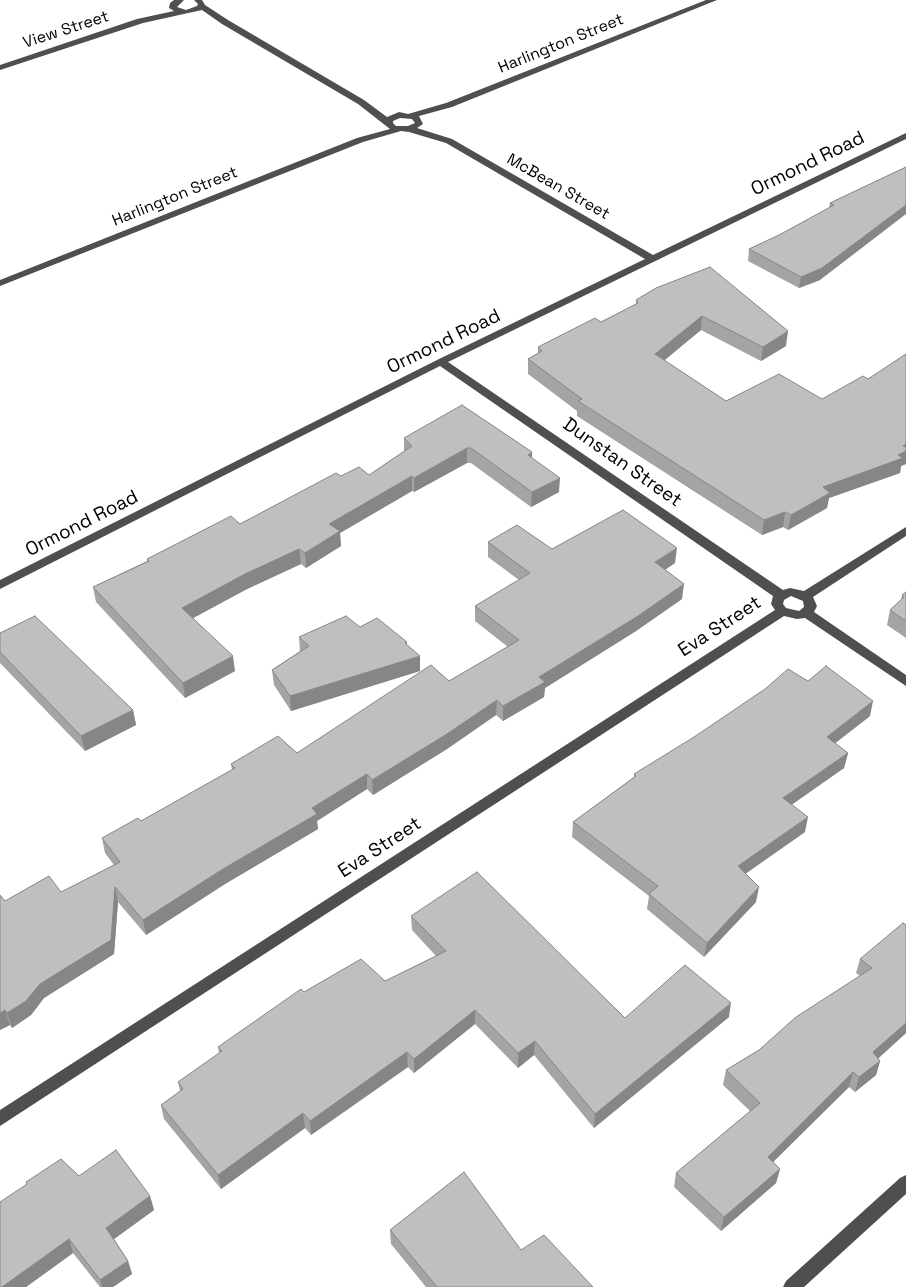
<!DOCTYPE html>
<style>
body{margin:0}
canvas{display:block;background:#fff}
</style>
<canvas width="906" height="1287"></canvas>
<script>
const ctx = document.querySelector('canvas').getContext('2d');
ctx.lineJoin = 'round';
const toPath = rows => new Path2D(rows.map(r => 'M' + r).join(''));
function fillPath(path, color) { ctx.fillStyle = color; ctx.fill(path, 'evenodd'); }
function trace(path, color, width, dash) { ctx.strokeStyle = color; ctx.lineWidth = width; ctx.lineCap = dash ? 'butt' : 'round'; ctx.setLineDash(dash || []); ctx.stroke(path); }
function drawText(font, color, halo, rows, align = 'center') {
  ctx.font = font + ' "Space Grotesk",sans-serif'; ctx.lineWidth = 4; ctx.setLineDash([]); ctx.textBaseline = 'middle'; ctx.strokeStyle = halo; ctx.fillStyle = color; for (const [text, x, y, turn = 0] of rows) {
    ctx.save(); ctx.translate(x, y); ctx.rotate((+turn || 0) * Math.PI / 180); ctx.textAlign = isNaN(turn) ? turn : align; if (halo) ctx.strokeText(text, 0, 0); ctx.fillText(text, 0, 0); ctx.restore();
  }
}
const minor = toPath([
 [174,0,184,0,177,7,186,10,197,6,198,4,194,0,202,0,205,5,228,20,364,100,387,117,399,112,408,114,446,103,706,0,717,0,452,107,419,116,423,124,417,128,452,139,653,255,906,133,906,139,448,362,783,590,790,588,804,591,906,527,906,536,813,597,817,606,814,612,906,675,906,686,805,618,797,619,784,616,0,1126,0,1110,775,610,771,604,773,596,440,366,0,589,0,580,437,360,645,259,446,143,409,132,401,131,363,142,0,286,0,280,357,138,390,129,358,104,222,24,202,10,143,23,0,70,0,65,137,19,174,11,169,8,170,3,174,0],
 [400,118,412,119,415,123,408,126,396,126,393,123,393,121,400,118],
 [791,596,803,601,804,607,799,611,786,608,783,604,784,600,791,596],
 [906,1175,906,1194,804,1287,783,1287,786,1281,900,1178,906,1175]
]);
const wall = toPath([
 [906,167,820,280,799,288,748,261,749,249,779,235,829,208,830,203],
 [656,288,786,346,761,361,701,330,664,360,726,401,822,399,868,379,906,354,906,464,901,466,900,473,829,498,827,508,788,530,783,527,762,535,577,416,577,411,528,374,528,359,538,354,538,347,601,322,636,304,636,300],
 [404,438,532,458,559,492,531,507,471,463,467,463,414,492,412,491,340,533,341,546,306,568,301,564,247,589,193,618,235,671,185,698,96,602,93,587,147,561,147,559,240,524,341,476,369,475,404,451],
 [488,542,675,563,665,570,682,599,636,631,545,688,544,697,503,721,496,715,447,749,373,795,367,789,317,821,318,829,225,884,146,935,118,902,114,954,44,998,31,1015,12,1028,10,1025,0,1030,0,895,5,901,61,892,114,865,105,853,102,838,141,821,232,770,231,764,297,753,449,681,508,647,475,621,475,606,519,580,488,557],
 [906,592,906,638,887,625,890,610,901,600,902,595],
 [360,627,407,642,407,645,420,671,291,711,274,685,272,670,300,651,299,637],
 [0,633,133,710,136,725,85,751,0,663],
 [870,716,835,743,848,753,844,768,792,804,805,832,745,874,756,902,704,957,647,909,649,896,572,837,573,822,634,777,634,774],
 [411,916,625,1018,729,1017,594,1128,534,1055,518,1068,475,1024,414,1073,408,1067,311,1135,305,1128,221,1189,164,1119,161,1105,180,1091,178,1082,219,1053,218,1047,304,992,385,981,436,956,412,930],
 [906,925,906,1033,878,1058,880,1061,876,1075,855,1092,849,1087,773,1162,780,1169,776,1183,721,1231,674,1187,676,1173,750,1111,723,1085,726,1070,759,1050,860,976,856,973,860,959],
 [79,1176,150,1196,154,1210,114,1239,128,1261,132,1274,113,1287,100,1287,73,1253,26,1287,0,1287,27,1185,26,1182],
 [390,1230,521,1250,593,1287,426,1287,391,1244]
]);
const shadedWall = toPath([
 [906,205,906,214,820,280,799,288,801,277],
 [702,316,701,330,654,369,655,354],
 [788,331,786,346,761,361,763,347],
 [906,444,906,464,901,466,900,473,829,498,827,508,788,530,791,515,823,487,898,455,903,446],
 [467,448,467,463,414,492,414,478],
 [532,452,532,466,528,455],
 [412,476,412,491,340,533,341,546,306,568,305,553,329,524],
 [560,478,559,492,531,507,532,492],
 [785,512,783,527,762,535,764,520],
 [677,548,675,563,654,577,655,562],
 [299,549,301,564,247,589,184,623,182,608,245,574],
 [684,584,682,599,636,631,545,688,544,697,503,721,503,706,539,677],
 [233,656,235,671,185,698,183,683],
 [420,656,420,671,291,711,290,696],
 [497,700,496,715,447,749,373,795,372,780],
 [873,701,870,716,824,752,827,737],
 [133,710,136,725,85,751,81,736],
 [848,753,844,768,780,813,783,798],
 [367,774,367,789,317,821,318,829,225,884,146,935,143,920,312,808],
 [808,817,805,832,735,881,738,866],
 [115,887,118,902,114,954,44,998,31,1015,12,1028,7,1013],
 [759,887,756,902,704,957,707,943],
 [731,1003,729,1017,594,1128,595,1114],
 [5,1010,10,1025,0,1030,0,1013],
 [475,1010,475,1024,414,1073,414,1059],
 [906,1023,906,1033,869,1067,873,1052],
 [535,1041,534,1055,518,1068,518,1053],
 [407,1052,408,1067,311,1135,310,1121],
 [880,1061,876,1075,855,1092,859,1077],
 [853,1072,849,1087,764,1171,768,1157],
 [303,1113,305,1128,221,1189,218,1175],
 [780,1169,776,1183,721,1231,724,1217],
 [150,1196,154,1210,110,1242,106,1228],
 [69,1239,73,1253,26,1287,2,1287],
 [128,1261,132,1274,113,1287,102,1287,100,1280]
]);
const building = toPath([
 [906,167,906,205,822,268,801,277,749,249,779,235,834,205,830,203,906,167],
 [710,267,788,331,763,347,702,316,655,354,726,401,779,374,822,399,863,376,868,379,906,354,906,444,903,446,906,447,906,451,898,455,903,458,823,487,830,493,791,515,785,512,764,520,578,401,582,399,528,359,542,351,538,347,595,318,601,322,638,303,636,300,656,288,710,267],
 [462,405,532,452,528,455,560,478,532,492,471,448,467,448,414,478,412,476,329,524,340,531,305,553,299,549,245,574,182,608,233,656,183,683,93,587,149,561,147,559,231,516,240,524,336,473,341,476,359,467,369,475,412,446,404,438,462,405],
 [623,510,677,548,655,562,684,584,638,616,539,677,545,682,503,706,497,700,447,734,372,780,367,774,312,808,317,814,223,869,143,920,115,887,111,940,40,984,26,1001,7,1013,5,1010,0,1013,0,895,5,901,49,876,61,892,120,862,102,838,138,818,141,821,235,768,231,764,278,736,297,753,431,665,449,681,519,640,475,606,530,573,488,542,517,525,552,549,623,510],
 [906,592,906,621,890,610,904,597,902,595,906,592],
 [35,616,133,710,81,736,0,652,0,633,35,616],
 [346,616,360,627,377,618,407,642,405,643,420,656,290,696,272,670,309,646,299,637,346,616],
 [826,666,873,701,827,737,848,753,783,798,808,817,738,866,759,887,707,943,649,894,658,886,573,822,636,776,634,774,694,737,765,689,788,669,808,681,826,666],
 [477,872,625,1018,685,965,731,1003,595,1114,535,1041,518,1053,475,1010,414,1059,407,1052,310,1121,303,1113,218,1175,161,1105,183,1089,178,1082,222,1051,218,1047,301,989,304,992,361,959,385,981,446,951,411,916,477,872],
 [903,923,906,925,906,1023,873,1052,880,1061,859,1077,853,1072,768,1157,780,1169,724,1217,676,1173,760,1103,726,1070,759,1050,796,1017,872,968,860,959,903,923],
 [116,1150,150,1196,106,1228,128,1261,100,1280,69,1239,2,1287,0,1287,0,1202,27,1184,26,1182,61,1159,79,1176,116,1150],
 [464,1172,521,1250,544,1235,593,1287,437,1287,390,1230,464,1172]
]);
const farStreetnames = [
 ["View Street",66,30,-18],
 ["Harlington Street",561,44,-22],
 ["McBean Street",558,187,30],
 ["Harlington Street",175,197,-22]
];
const streetNames = [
 ["Ormond Road",808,164,-26],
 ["Ormond Road",444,342,-26],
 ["Dunstan Street",622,463,35],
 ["Ormond Road",82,524,-27],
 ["Eva Street",720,627,-33],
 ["Eva Street",380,848,-33]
];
fillPath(minor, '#4f4f4f');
fillPath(wall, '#a4a4a4');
fillPath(shadedWall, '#868686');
fillPath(building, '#bfbfbf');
trace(building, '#868686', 1);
drawText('16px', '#000', '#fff', farStreetnames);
drawText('19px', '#000', '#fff', streetNames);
</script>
